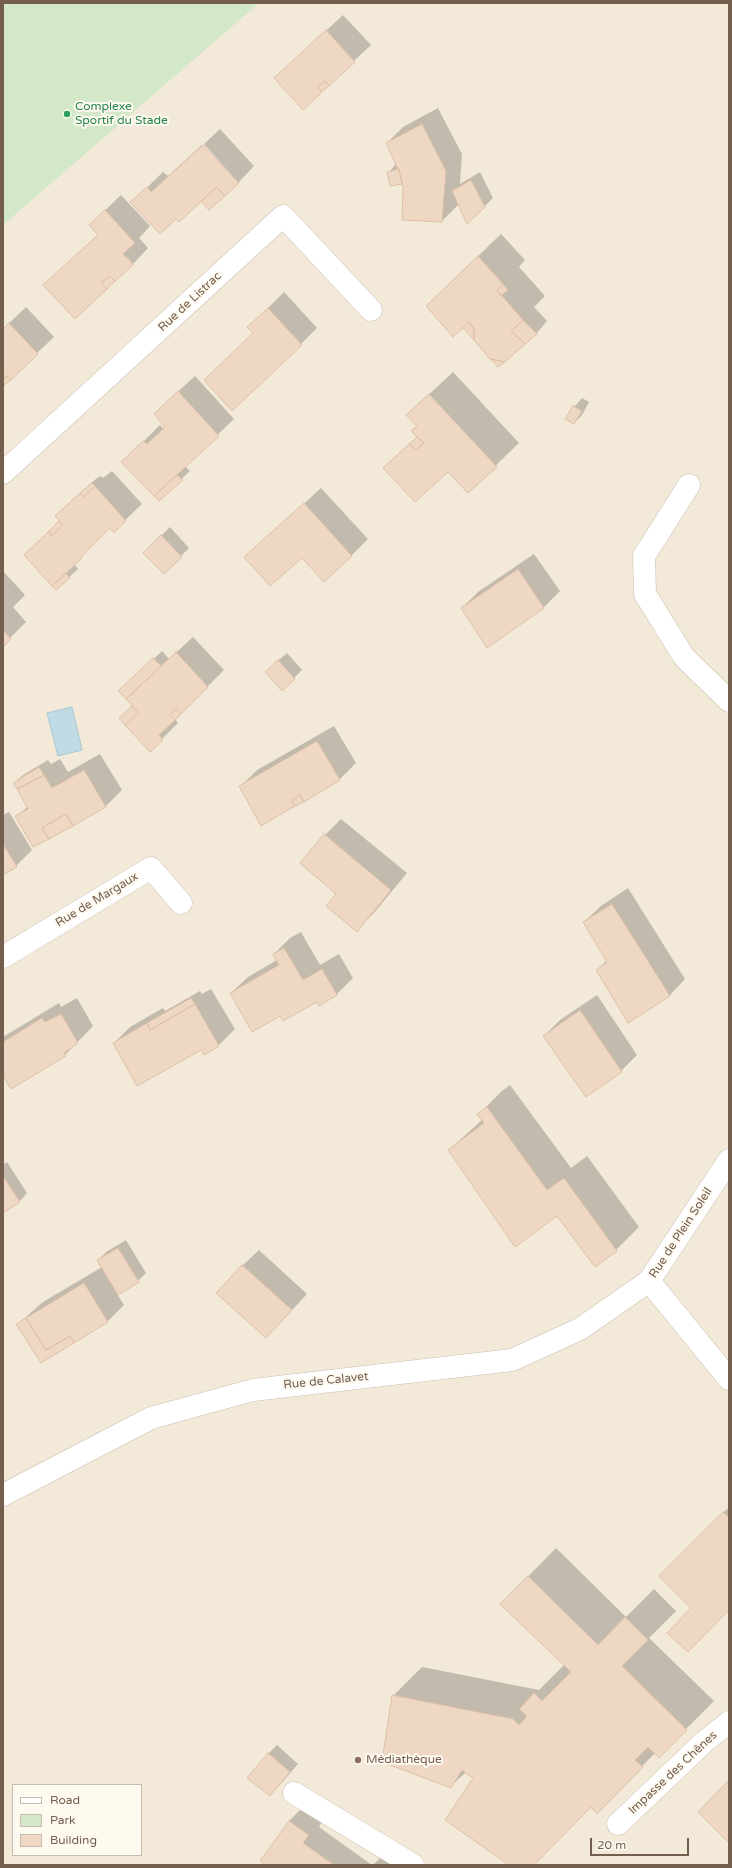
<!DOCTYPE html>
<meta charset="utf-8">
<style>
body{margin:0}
#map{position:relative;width:732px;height:1868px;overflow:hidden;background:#fbf6ea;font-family:"Varela Round",sans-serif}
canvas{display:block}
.frame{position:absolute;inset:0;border:4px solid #745f4f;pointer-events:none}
.legend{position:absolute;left:12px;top:1784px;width:130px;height:72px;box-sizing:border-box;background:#fefaf0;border:1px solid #c7bcb0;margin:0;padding:5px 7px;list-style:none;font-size:12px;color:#745f4f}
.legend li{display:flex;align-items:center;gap:8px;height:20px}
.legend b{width:20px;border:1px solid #c7bcb0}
.scale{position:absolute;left:590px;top:1838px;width:99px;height:18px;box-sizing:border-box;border:2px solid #745f4f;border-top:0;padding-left:5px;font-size:12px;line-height:14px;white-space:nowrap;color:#745f4f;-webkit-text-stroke:3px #fefaf0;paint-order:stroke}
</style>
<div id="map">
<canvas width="732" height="1868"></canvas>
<div class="frame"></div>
<ul class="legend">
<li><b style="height:5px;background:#fff"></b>Road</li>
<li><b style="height:11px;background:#d3e8c9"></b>Park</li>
<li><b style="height:11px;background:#eed8c4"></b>Building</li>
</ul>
<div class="scale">20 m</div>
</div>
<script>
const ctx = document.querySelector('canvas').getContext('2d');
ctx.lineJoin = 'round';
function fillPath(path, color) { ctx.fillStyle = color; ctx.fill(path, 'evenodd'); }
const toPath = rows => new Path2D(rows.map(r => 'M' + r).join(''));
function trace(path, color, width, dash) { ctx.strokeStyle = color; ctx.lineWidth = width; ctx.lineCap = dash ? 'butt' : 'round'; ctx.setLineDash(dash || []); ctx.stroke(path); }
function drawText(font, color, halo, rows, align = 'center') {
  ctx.font = font + ' "Varela Round",sans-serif'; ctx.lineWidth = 4; ctx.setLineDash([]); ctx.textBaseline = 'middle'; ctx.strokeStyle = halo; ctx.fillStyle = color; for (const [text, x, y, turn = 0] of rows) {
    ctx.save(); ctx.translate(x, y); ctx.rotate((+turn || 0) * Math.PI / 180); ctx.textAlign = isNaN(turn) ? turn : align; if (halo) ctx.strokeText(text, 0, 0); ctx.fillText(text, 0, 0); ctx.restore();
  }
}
const residential = toPath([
 [3,3,729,3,729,1865,3,1865],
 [13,1785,141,1785,141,1855,13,1855]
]);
const green = toPath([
 [3,3,259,3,3,225]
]);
const water = toPath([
 [72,707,82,750,58,756,47,713,72,707]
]);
const shadow = toPath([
 [343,15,371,45,303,108,275,78],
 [438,108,462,154,460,184,480,172,493,198,485,206,459,204,442,221,404,187,403,181,402,183,389,172,397,163,387,143,403,127],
 [220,129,254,166,238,183,201,200,177,218,132,202,163,172,168,176,202,145,230,175,231,174,204,144],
 [121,195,150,226,139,238,148,248,133,264,127,257,61,269,99,234,90,225],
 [501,234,525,260,519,267,545,296,534,307,547,321,536,334,474,338,463,326,450,283],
 [284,292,317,328,301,344,205,380,254,333,265,311],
 [26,307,54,337,3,385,3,329],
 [453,372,519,443,468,492,448,471,384,468,419,436,418,426,407,415],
 [195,376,234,419,185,466,190,471,159,500,123,462,160,425,163,428,165,427,171,398],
 [582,398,589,402,582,415,574,423,574,407],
 [112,471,142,504,114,531,110,527,57,580,58,581,75,565,78,569,56,589,25,555,60,521,72,500,97,478,101,476,103,478],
 [321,488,368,539,352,555,324,580,302,557,246,557],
 [170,527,189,548,164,573,144,553],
 [534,554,560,591,544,607,462,608,478,592],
 [3,571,25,595,13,607,26,622,3,645],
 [193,637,224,670,175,719,178,723,162,739,120,691,162,651,169,659],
 [287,653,302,670,282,690,274,664],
 [334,726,356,763,339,780,241,786,257,770],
 [100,754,122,790,106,806,17,817,28,806,14,783,23,775,48,760,51,764,60,759,68,772],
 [9,812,32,850,16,866,3,874,3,815],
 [341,819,407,873,373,914,357,930,338,894,325,835],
 [628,888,685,979,669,996,597,970,607,960,584,922,601,906],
 [301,932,320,965,339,954,353,978,337,994,319,1004,317,1001,280,1015,231,993,248,977,277,960,274,954,290,938],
 [211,989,235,1029,219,1045,201,1048,114,1043,130,1027,163,1008,165,1011,200,991,202,994],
 [597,995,637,1055,621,1071,544,1036,560,1020],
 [77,998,93,1026,65,1055,3,1074,3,1037,59,1003,61,1007],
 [510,1085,571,1168,587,1156,639,1227,616,1250,449,1150,483,1119,479,1114,502,1091],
 [7,1162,27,1193,20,1201,17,1197,3,1212,3,1165],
 [126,1240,146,1273,138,1281,117,1294,124,1305,108,1321,74,1342,18,1324,43,1302,102,1267,98,1261,106,1252],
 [259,1250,307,1294,282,1321,242,1266],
 [729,1507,729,1609,660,1576],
 [556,1548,626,1617,654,1589,676,1611,649,1638,714,1701,659,1756,655,1753,625,1784,591,1806,533,1865,511,1865,475,1778,466,1772,450,1787,393,1696,422,1667,539,1690,564,1665,502,1603],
 [277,1745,298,1764,278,1787,268,1754],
 [305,1805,324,1818,319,1827,372,1865,267,1865,289,1821],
 [382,1856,395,1865,373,1865]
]);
const building = toPath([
 [326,30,355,62,329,86,325,81,318,87,322,92,303,110,274,78,326,30],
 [325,81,329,86,322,92,318,87,325,81],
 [422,124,446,171,442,222,402,220,403,187,401,176,386,143,422,124],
 [203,145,239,183,225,196,217,187,179,222,176,219,160,234,130,202,147,187,151,192,203,145],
 [399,169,402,184,390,186,387,172,399,169],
 [471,180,485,207,467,224,452,191,471,180],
 [217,187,225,196,209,210,201,201,217,187],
 [105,210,135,243,123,254,133,265,115,281,110,276,101,283,107,289,75,319,43,285,98,235,89,225,105,210],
 [478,256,503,284,497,290,523,320,511,331,525,344,505,362,490,359,474,340,474,329,469,322,453,337,426,306,478,256],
 [110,276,115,281,107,289,101,283,110,276],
 [503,284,508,290,501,296,497,290,503,284],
 [268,308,302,345,232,411,204,380,253,333,247,327,268,308],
 [523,320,537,334,525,344,511,331,523,320],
 [469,322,474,329,474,340,463,328,469,322],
 [9,323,38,354,11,380,7,376,3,379,3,329,9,323],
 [490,359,505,362,498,367,490,359],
 [7,376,11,380,4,385,3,379,7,376],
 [178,391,219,436,154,496,121,462,143,441,147,444,165,427,154,414,178,391],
 [429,394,497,467,468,493,448,472,415,502,383,468,409,444,416,450,424,443,411,431,417,426,406,415,429,394],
 [573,406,582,411,574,424,565,419,573,406],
 [417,437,424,443,416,450,409,444,417,437],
 [177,475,183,480,159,501,154,496,177,475],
 [92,483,95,486,84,497,80,493,92,483],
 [95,486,126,521,114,533,110,528,81,557,82,558,52,586,24,555,49,531,52,536,63,525,55,516,80,493,84,497,95,486],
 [304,503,352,556,324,582,302,558,270,586,244,557,304,503],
 [59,521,63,525,52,536,49,531,59,521],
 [161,535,182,557,164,574,143,553,161,535],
 [518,569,544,608,487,648,461,608,518,569],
 [66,573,70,578,56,590,52,586,66,573],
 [3,630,11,639,3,647,3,630],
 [176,652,208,687,181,714,176,709,170,715,175,720,159,735,163,740,150,752,125,725,138,712,126,699,176,652],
 [153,658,161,666,126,699,118,691,153,658],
 [278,660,295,679,282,691,265,672,278,660],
 [132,706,138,712,125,725,119,718,132,706],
 [176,709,181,714,175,720,170,715,176,709],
 [317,741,340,780,304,802,300,795,292,800,295,806,261,826,239,786,317,741],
 [39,767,44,775,17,789,13,783,39,767],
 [84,770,106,807,73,826,66,814,42,828,49,839,33,847,15,816,28,809,17,789,44,775,52,788,84,770],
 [300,795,304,802,295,806,292,800,300,795],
 [66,814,73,826,49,839,42,828,66,814],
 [324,834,391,890,357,932,326,906,336,894,300,863,324,834],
 [3,844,17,867,3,875,3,844],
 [612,904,670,996,628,1023,596,970,607,962,583,922,612,904],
 [284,948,303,980,322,969,337,995,319,1006,317,1002,283,1021,280,1016,252,1032,230,993,279,965,273,954,284,948],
 [191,998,195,1004,150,1030,147,1023,191,998],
 [195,1004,219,1046,204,1055,201,1050,137,1086,113,1043,147,1023,150,1030,195,1004],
 [580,1010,622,1072,586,1097,543,1036,580,1010],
 [61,1014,78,1043,64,1053,66,1056,11,1089,3,1076,3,1042,42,1018,45,1022,61,1014],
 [487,1107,547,1190,564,1178,617,1251,595,1267,557,1216,515,1247,448,1150,484,1123,477,1114,487,1107],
 [3,1176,20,1202,3,1213,3,1176],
 [118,1248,139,1282,118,1295,97,1260,118,1248],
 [242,1265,292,1310,266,1338,216,1293,242,1265],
 [84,1283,108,1322,74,1343,70,1336,46,1350,26,1318,84,1283],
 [26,1318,46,1350,70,1336,74,1343,41,1363,16,1324,26,1318],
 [723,1512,729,1518,729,1610,688,1652,667,1633,691,1608,659,1576,723,1512],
 [528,1576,598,1645,625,1617,648,1640,622,1666,687,1730,659,1758,648,1747,635,1760,643,1767,597,1814,591,1807,534,1865,509,1865,445,1820,473,1778,462,1770,451,1788,382,1762,392,1695,513,1719,519,1725,527,1716,519,1709,534,1693,542,1701,571,1672,500,1604,528,1576],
 [268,1753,290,1772,270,1796,247,1778,268,1753],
 [729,1780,729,1843,698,1812,729,1780],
 [289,1821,309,1835,303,1843,334,1865,265,1865,260,1861,289,1821]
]);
const street = toPath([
 [3,473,283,216,371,310],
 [689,485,644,556,645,594,684,657,729,701],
 [3,957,151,868,181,903],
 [729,1160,649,1281,729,1379],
 [3,1495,151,1418,253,1390,512,1360,580,1329,649,1281],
 [294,1793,413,1865],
 [618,1824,704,1742,729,1722]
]);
const markers = [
 [67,114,4,"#2e9e5b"],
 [358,1760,4,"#8d6e63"]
];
const leisureNames = [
 ["Complexe",75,107],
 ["Sportif du Stade",75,121]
];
const streetNames = [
 ["Rue de Listrac",190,302,-43],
 ["Rue de Margaux",97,900,-31],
 ["Rue de Plein Soleil",681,1233,-57],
 ["Rue de Calavet",326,1381,-6],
 ["Impasse des Chênes",673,1773,-43]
];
const educationNames = [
 ["Médiathèque",366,1760]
];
fillPath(residential, '#f2e9d9');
fillPath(green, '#d3e8c9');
fillPath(water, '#c0dbe3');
trace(water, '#a7c9d4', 1);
fillPath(shadow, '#0003');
fillPath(building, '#eed8c4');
trace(building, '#dfc1a6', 1);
trace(street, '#ccbfb1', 23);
trace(street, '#fff', 22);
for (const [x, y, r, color] of markers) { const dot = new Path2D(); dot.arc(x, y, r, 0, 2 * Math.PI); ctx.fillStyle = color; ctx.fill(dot); trace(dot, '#fefaf0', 1.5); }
drawText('12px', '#27864d', '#fefaf0', leisureNames, 'left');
drawText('12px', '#745f4f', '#fefaf0', streetNames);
drawText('12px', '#785e54', '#fefaf0', educationNames, 'left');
</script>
